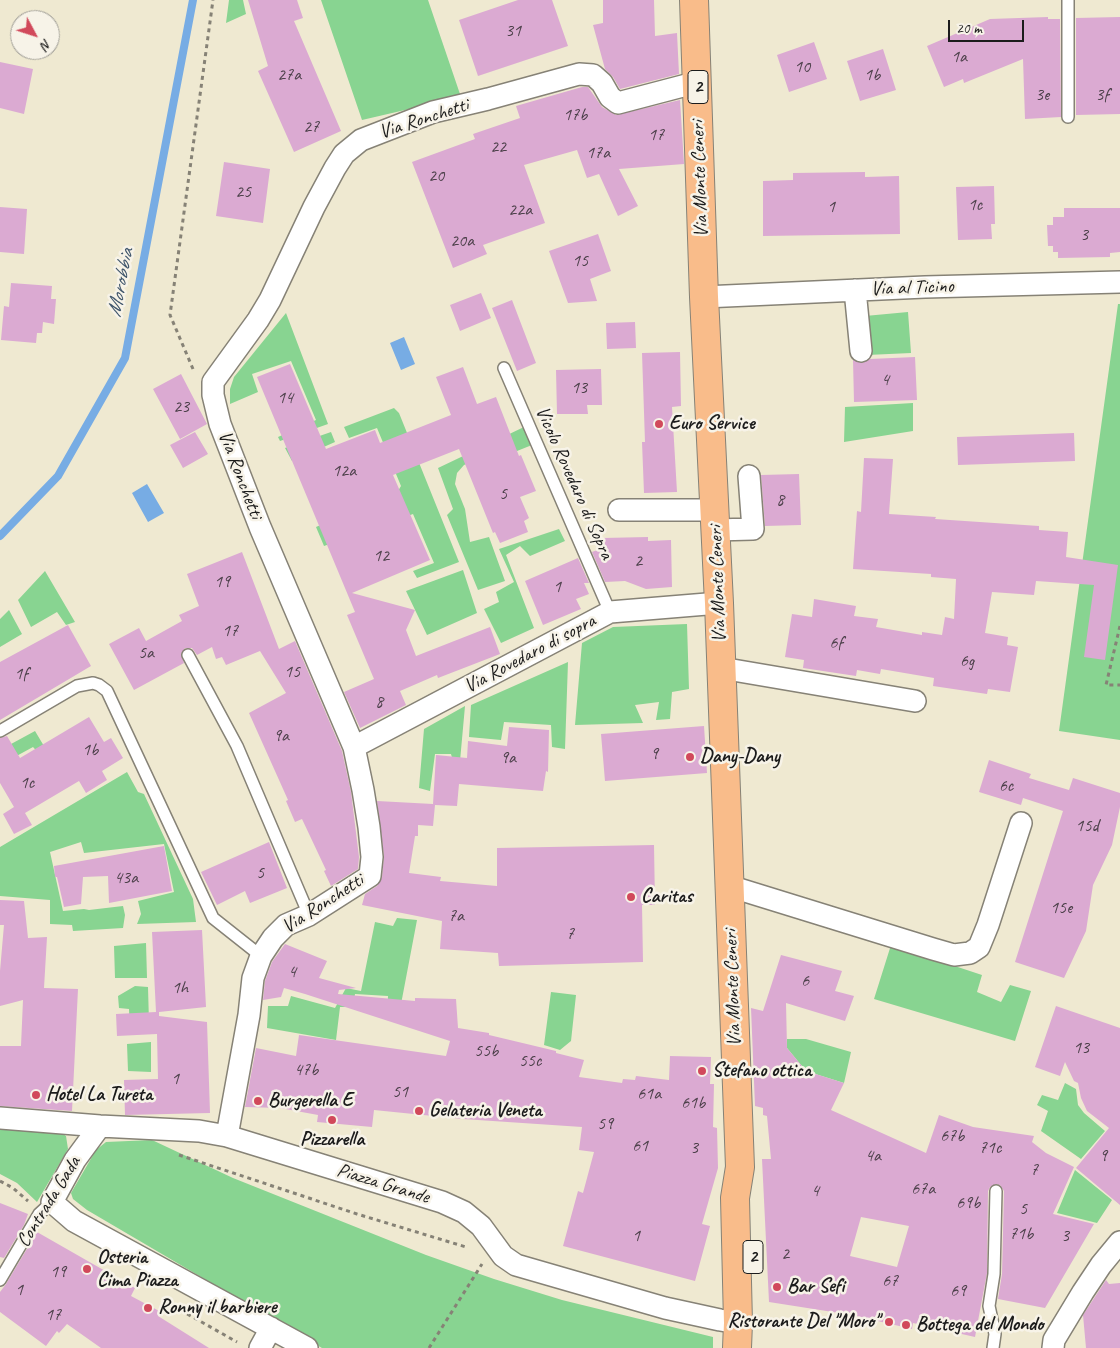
<!DOCTYPE html>
<style>
body{margin:0}
#map{position:relative;width:1120px;height:1348px;overflow:hidden;background:#efe9d1;font-family:Caveat,sans-serif}
canvas{display:block}
.north{position:absolute;left:10px;top:10px;width:50px;height:50px;box-sizing:border-box;background:#f7f3e8;border:1px solid #9f9d96;border-radius:50%;rotate:130deg;font-size:14px;font-weight:700;line-height:20px;text-align:center;color:#1c1c1c}
.north::after{content:'';display:block;margin:auto;width:18px;height:22px;background:#d1495b;clip-path:polygon(50% 0,100% 100%,50% 72%,0 100%)}
.scale{position:absolute;left:948px;top:20px;width:76px;height:22px;box-sizing:border-box;border:2px solid #1c1c1c;border-top:0;padding-left:6px;font-size:15px;line-height:18px;white-space:nowrap;color:#1c1c1c;-webkit-text-stroke:4px #f7f3e8;paint-order:stroke}
</style>
<div id="map">
<canvas width="1120" height="1348"></canvas>
<div class="north">N</div>
<div class="scale">20 m</div>
</div>
<script>
const ctx = document.querySelector('canvas').getContext('2d');
ctx.lineJoin = 'round';
function fillPath(path, color) { ctx.fillStyle = color; ctx.fill(path, 'evenodd'); }
const toPath = rows => new Path2D(rows.map(r => 'M' + r).join(''));
function trace(path, color, width, dash) { ctx.strokeStyle = color; ctx.lineWidth = width; ctx.lineCap = dash ? 'butt' : 'round'; ctx.setLineDash(dash || []); ctx.stroke(path); }
function drawText(font, color, halo, rows, align = 'center') {
  ctx.font = font + ' Caveat,sans-serif'; ctx.lineWidth = 5; ctx.setLineDash([]); ctx.textBaseline = 'middle'; ctx.strokeStyle = halo; ctx.fillStyle = color; for (const [text, x, y, turn = 0] of rows) {
    ctx.save(); ctx.translate(x, y); ctx.rotate((+turn || 0) * Math.PI / 180); ctx.textAlign = isNaN(turn) ? turn : align; if (halo) ctx.strokeText(text, 0, 0); ctx.fillText(text, 0, 0); ctx.restore();
  }
}
const green = toPath([
 [229,0,243,0,246,14,226,23],
 [321,0,428,0,461,97,362,120],
 [1118,304,1120,304,1120,740,1059,731],
 [908,312,911,353,867,355,865,316],
 [286,313,328,424,280,441,278,437,316,420,291,361,252,374,258,392,230,404,230,389,234,377],
 [913,403,913,431,844,442,845,407],
 [394,408,399,413,459,562,417,578,413,571,434,563,413,514,324,546,316,527,398,491,401,486,377,428,349,438,344,427],
 [524,427,532,445,512,453,505,448,464,465,457,473,455,484,465,509,470,542,489,537,505,581,478,590,447,515,453,509,438,468],
 [331,432,335,442,292,461,285,448],
 [559,529,565,541,530,556,520,546,506,555,534,628,501,643,484,609,499,602,496,592,514,582,499,549],
 [463,570,477,613,427,635,406,591],
 [45,571,75,622,66,625,57,612,31,627,18,600],
 [9,610,22,634,0,647,0,619],
 [687,624,689,689,672,692,670,719,656,720,659,702,635,705,643,723,575,725,582,643,613,627],
 [568,662,565,749,552,747,551,725,504,722,501,740,469,737,471,705],
 [465,706,460,761,453,761,451,754,435,754,430,791,419,788,424,729],
 [35,731,66,783,33,747,0,765,0,750],
 [127,772,138,792,144,794,193,899,196,922,137,924,141,914,138,901,174,892,164,844,84,853,81,842,50,852,63,911,84,909,89,910,123,906,125,915,123,928,73,931,72,925,50,924,50,900,0,896,0,847],
 [397,918,417,920,398,1020,387,1020,388,996,355,994,353,1007,340,1007,336,1040,267,1028,268,1006,288,1006,291,996,335,1008,346,988,361,991,375,922,393,926],
 [146,943,147,978,115,978,114,946],
 [891,945,982,975,977,992,1001,1002,1010,985,1031,991,1015,1041,874,999],
 [135,986,148,987,149,1023,130,1033,129,1009,119,1008,118,996],
 [551,992,576,995,571,1041,560,1050,544,1045],
 [787,1039,806,1039,851,1052,844,1083,806,1071,787,1048],
 [151,1042,151,1072,128,1071,127,1044],
 [1065,1083,1076,1089,1078,1105,1084,1113,1105,1131,1081,1159,1041,1131,1048,1111,1037,1105,1042,1095,1058,1100],
 [0,1127,57,1130,66,1136,68,1149,37,1202,17,1183,0,1174],
 [152,1140,233,1178,426,1255,494,1279,562,1300,713,1337,713,1348,322,1348,87,1210,73,1199,71,1193,96,1150,106,1142],
 [1075,1170,1112,1200,1097,1223,1057,1213]
]);
const water = toPath([
 [404,337,415,364,401,370,390,343],
 [147,484,164,513,148,522,132,493]
]);
const stream = toPath([
 [0,536,58,476,125,358,193,0]
]);
const building = toPath([
 [248,0,297,0,303,18,294,21,341,131,294,152,258,71,268,66],
 [518,0,552,0,568,46,478,76,459,20],
 [603,0,654,0,655,36,677,33,679,74,620,89,613,77,605,69,593,25,603,23],
 [1048,17,1048,19,1060,19,1061,117,1025,119,1023,59,964,83,963,79,944,87,927,46,990,19],
 [1120,17,1120,114,1076,115,1076,18],
 [814,42,827,79,789,92,777,55],
 [883,49,896,90,860,101,847,61],
 [0,62,33,69,24,114,0,108],
 [582,87,588,87,602,107,616,115,680,100,684,164,619,169,638,206,618,216,599,174,587,178,577,150,524,165,545,223,483,245,487,254,453,268,412,162,475,139,473,134,520,118,516,106],
 [224,162,270,169,263,223,216,216],
 [865,172,865,177,899,176,900,234,763,236,763,181,793,180,793,173],
 [994,186,995,224,991,224,992,239,958,240,956,187],
 [0,207,27,209,24,254,0,252],
 [1064,208,1120,208,1120,252,1110,253,1110,257,1058,258,1058,252,1053,252,1053,246,1048,246,1047,225,1053,225,1053,217,1064,217],
 [598,234,611,271,590,279,597,301,568,303,549,251],
 [11,283,52,286,51,299,56,299,54,324,43,322,42,333,37,333,36,343,1,340,4,306,9,307],
 [481,293,491,318,460,331,450,305],
 [512,300,536,363,517,371,492,308],
 [635,322,636,348,607,349,606,323],
 [680,352,681,406,672,407,677,492,644,493,642,442,645,442,642,353],
 [915,357,917,400,854,402,853,360,862,363,870,359],
 [290,364,326,449,375,430,380,443,451,415,436,377,463,367,477,404,496,397,519,456,521,455,536,491,520,497,529,518,524,521,528,532,500,543,495,532,493,533,459,449,393,475,430,560,352,593,415,610,406,630,416,656,490,627,500,654,438,678,437,675,400,691,406,705,360,728,344,692,374,679,347,615,355,612,257,377],
 [601,369,602,405,587,405,588,414,557,414,556,370],
 [181,374,207,424,180,439,153,389],
 [195,432,208,454,183,468,170,445],
 [1074,433,1075,461,958,465,957,437],
 [864,458,893,459,889,514,936,517,935,519,1039,526,1039,530,1068,532,1066,557,1118,565,1105,660,1084,657,1094,585,1036,581,1034,595,992,592,985,633,1008,637,1007,645,1018,647,1010,692,988,689,987,694,933,686,934,678,881,669,880,674,857,670,856,676,803,668,804,660,785,657,792,614,812,617,814,599,856,606,854,616,878,619,876,627,922,635,922,632,942,635,945,617,954,619,956,579,931,577,931,574,853,569,857,511,861,512],
 [799,474,801,525,765,526,761,475],
 [648,537,648,541,671,540,672,587,646,589,625,581,605,582,592,552,603,548,603,538],
 [242,552,279,649,295,641,342,751,351,792,359,857,358,869,331,886,324,871,326,870,302,819,295,822,286,801,288,800,249,713,286,693,260,651,226,665,222,657,216,659,212,647,197,655,192,648,185,648,181,654,184,663,134,690,109,644,139,628,146,641,182,621,179,615,199,606,187,574],
 [578,558,589,583,584,583,589,594,576,599,581,609,543,625,525,581],
 [68,625,91,666,0,720,0,662],
 [89,717,104,742,111,738,123,758,102,771,107,780,86,793,79,781,25,813,32,825,14,834,3,814,14,807,0,783,0,738,7,736,20,758],
 [704,726,707,773,605,781,601,734],
 [509,727,549,730,548,772,546,771,543,791,459,784,457,806,435,805,433,826,418,825,418,836,415,836,409,873,441,877,440,881,497,886,497,848,654,845,655,905,642,905,643,962,499,966,498,953,440,949,442,921,362,905,365,894,377,886,382,877,384,856,377,801,433,804,436,755,467,758,468,741,507,746],
 [989,760,1031,774,1029,778,1069,790,1073,778,1120,793,1120,807,1112,845,1093,885,1086,931,1064,978,1015,962,1063,811,1023,798,1021,805,979,792],
 [269,842,287,888,250,903,245,891,217,905,201,872],
 [164,846,172,891,109,903,108,876,83,877,81,904,64,907,57,877,55,877,54,866],
 [0,900,24,901,28,938,47,937,44,988,78,989,72,1111,0,1106,0,1046,21,1046,23,1000,0,1006,0,971,4,925,0,925],
 [202,930,206,1007,159,1012,159,1016,207,1022,210,1113,125,1115,124,1080,158,1079,157,1034,117,1036,116,1014,156,1012,152,932],
 [285,944,327,961,319,978,356,988,339,990,338,994,415,1001,415,998,456,999,458,1028,489,1033,489,1035,556,1051,556,1053,584,1060,579,1077,622,1083,623,1079,635,1080,636,1076,669,1080,670,1056,711,1057,710,1084,714,1084,713,1127,717,1128,718,1168,702,1224,710,1226,695,1281,563,1246,578,1191,583,1193,594,1152,579,1150,582,1127,463,1119,374,1110,372,1127,317,1122,318,1115,280,1108,245,1107,256,1048,296,1056,299,1035,446,1056,450,1041,305,994,284,988,281,997,263,1000,265,981,272,962],
 [781,955,842,971,835,991,854,996,845,1021,786,1003,787,1048,806,1071,844,1083,831,1110,926,1153,939,1115,973,1127,1034,1136,1032,1142,1046,1153,1074,1167,1053,1214,1094,1224,1045,1308,998,1299,1002,1274,1004,1191,1000,1185,996,1184,990,1187,988,1191,987,1273,975,1337,913,1323,912,1329,852,1315,769,1302,762,1159,771,1159,767,1116,763,1115,763,1108,755,1106,751,1008,763,1011],
 [861,1217,909,1226,897,1267,850,1256],
 [1056,1006,1120,1028,1120,1205,1076,1168,1109,1128,1087,1111,1081,1098,1078,1083,1074,1081,1065,1062,1060,1076,1035,1067],
 [0,1203,28,1214,24,1225,4,1258,0,1257],
 [37,1232,135,1288,131,1296,161,1312,158,1316,209,1348,101,1348,67,1324,59,1333,57,1331,46,1346,0,1312,0,1292,6,1284],
 [1106,1280,1109,1284,1120,1283,1120,1348,1086,1348,1083,1315]
]);
const path = toPath([
 [193,369,170,315,213,0],
 [1120,626,1106,685,1120,685],
 [179,1155,357,1214,466,1247],
 [0,1181,13,1188,28,1201],
 [167,1301,175,1307,237,1342],
 [429,1348,482,1264]
]);
const lane = toPath([
 [1068,117,1068,0],
 [504,368,610,612],
 [188,655,237,746,309,915],
 [0,731,77,686,93,683,99,685,107,691,213,918,261,956],
 [0,1280,39,1214,52,1202],
 [993,1348,995,1334,989,1306,994,1274,996,1191]
]);
const street = toPath([
 [855,290,861,351],
 [704,297,925,287,1120,282],
 [619,510,715,510],
 [715,530,753,529,749,476],
 [721,668,915,701],
 [354,747,610,612,719,603],
 [729,886,933,949,954,955,970,953,979,947,988,925,1021,823],
 [0,1118,100,1126,199,1131,227,1136,442,1202,464,1212,481,1226,503,1256,516,1265,665,1308,720,1320,738,1323],
 [100,1126,75,1160,52,1202,74,1221,307,1348],
 [227,1136,249,1015,253,978,261,956,273,938,286,925,309,915,370,876,372,857,369,827,363,790,354,747,260,527,220,424,213,395,213,382,258,320,270,300,314,207,335,168,344,154,361,140,433,112,488,99,579,74,593,75,602,83,610,97,618,103,698,82],
 [260,1348,271,1328],
 [1053,1348,1054,1340,1083,1292,1101,1265,1120,1242]
]);
const primary = toPath([
 [694,0,704,297,719,603,740,1167,735,1198,738,1323,737,1348]
]);
const markers = [
 [659,424,5,"#d1495b"],
 [690,757,5,"#d1495b"],
 [631,897,5,"#d1495b"],
 [702,1071,5,"#d1495b"],
 [36,1095,5,"#d1495b"],
 [258,1101,5,"#d1495b"],
 [419,1111,5,"#d1495b"],
 [332,1120,5,"#d1495b"],
 [87,1269,5,"#d1495b"],
 [777,1287,5,"#d1495b"],
 [148,1308,5,"#d1495b"],
 [889,1322,5,"#d1495b"],
 [906,1325,5,"#d1495b"]
];
const numberNames = [
 ["31",513,31],
 ["1a",959,57],
 ["10",802,67],
 ["27a",289,75],
 ["1b",872,75],
 ["3e",1042,95],
 ["3f",1102,95],
 ["17b",575,115],
 ["27",311,127],
 ["17",656,135],
 ["22",498,147],
 ["17a",598,153],
 ["20",436,176],
 ["25",243,192],
 ["1c",975,205],
 ["1",831,207],
 ["22a",520,210],
 ["3",1084,235],
 ["20a",462,241],
 ["15",580,261],
 ["4",885,380],
 ["13",579,388],
 ["14",285,398],
 ["23",181,407],
 ["12a",344,471],
 ["5",503,494],
 ["8",780,500],
 ["12",381,556],
 ["2",638,561],
 ["19",222,582],
 ["1",557,587],
 ["17",230,631],
 ["6f",836,643],
 ["5a",146,653],
 ["6g",967,661],
 ["15",292,672],
 ["1f",21,674],
 ["8",379,702],
 ["9a",281,736],
 ["1b",90,750],
 ["9",654,754],
 ["9a",508,758],
 ["1c",27,783],
 ["6c",1006,786],
 ["15d",1087,826],
 ["5",260,873],
 ["43a",126,878],
 ["15e",1061,908],
 ["7a",456,916],
 ["7",570,934],
 ["4",292,972],
 ["6",805,981],
 ["1h",180,988],
 ["13",1081,1048],
 ["55b",486,1051],
 ["55c",530,1061],
 ["47b",306,1070],
 ["1",175,1079],
 ["51",400,1092],
 ["61a",649,1094],
 ["61b",693,1103],
 ["59",605,1124],
 ["67b",952,1136],
 ["61",640,1146],
 ["3",694,1148],
 ["71c",990,1148],
 ["4a",873,1156],
 ["9",1103,1156],
 ["7",1034,1170],
 ["67a",923,1189],
 ["4",815,1191],
 ["69b",968,1203],
 ["5",1023,1209],
 ["71b",1021,1234],
 ["1",636,1236],
 ["3",1065,1236],
 ["2",785,1254],
 ["19",58,1272],
 ["67",890,1281],
 ["1",19,1290],
 ["69",958,1291],
 ["17",53,1315]
];
const shields = [
 [698,87,20],
 [753,1257,20]
];
const shieldNames = [
 ["2",698,87],
 ["2",753,1257]
];
const streetNames = [
 ["Via Ronchetti",424,119,-18],
 ["Via Monte Ceneri",700,179,-92],
 ["Via al Ticino",912,288,-2],
 ["Via Ronchetti",240,475,69],
 ["Vicolo Rovedaro di Sopra",574,483,66],
 ["Via Monte Ceneri",718,584,-92],
 ["Via Rovedaro di sopra",530,654,-28],
 ["Via Ronchetti",323,904,-33],
 ["Via Monte Ceneri",733,988,-92],
 ["Piazza Grande",383,1184,17],
 ["Contrada Gada",49,1202,-58]
];
const poiNames = [
 ["Euro Service",669,424],
 ["Dany-Dany",700,757],
 ["Caritas",641,897],
 ["Stefano ottica",712,1071],
 ["Hotel La Tureta",46,1095],
 ["Burgerella E",268,1101],
 ["Gelateria Veneta",429,1111],
 ["Pizzarella",332,1140,"center"],
 ["Osteria",97,1258],
 ["Cima Piazza",97,1281],
 ["Bar Sefi",787,1287],
 ["Ronny il barbiere",158,1308],
 ["Ristorante Del \"Moro\"",879,1322,"right"],
 ["Bottega del Mondo",916,1325]
];
const waterNames = [
 ["Morobbia",121,283,-79]
];
fillPath(green, '#88d491');
fillPath(water, '#77ace4');
trace(stream, '#77ace4', 8);
fillPath(building, '#dbaad2');
trace(lane, '#868276', 14);
trace(street, '#868276', 24);
trace(primary, '#868276', 30);
trace(path, '#868276', 3, [4, 4]);
trace(lane, '#fff', 11);
trace(street, '#fff', 21);
trace(primary, '#f9bc8a', 28);
for (const [x, y, r, color] of markers) { const dot = new Path2D(); dot.arc(x, y, r, 0, 2 * Math.PI); ctx.fillStyle = color; ctx.fill(dot); trace(dot, '#f7f3e8', 2); }
drawText('18px', '#4c404a', null, numberNames);
for (const [x, y, w] of shields) { const box = new Path2D(); box.roundRect(x - w / 2, y - 16.5, w, 33, 4); ctx.fillStyle = '#f7f3e8'; ctx.fill(box); trace(box, '#1c1c1c', 1); }
drawText('bold 19px', '#1c1c1c', null, shieldNames);
drawText('20px', '#1c1c1c', '#f7f3e8', streetNames);
drawText('bold 20px', '#1c1c1c', '#f7f3e8', poiNames, 'left');
drawText('italic 21px', '#40566c', '#f7f3e8', waterNames);
</script>
